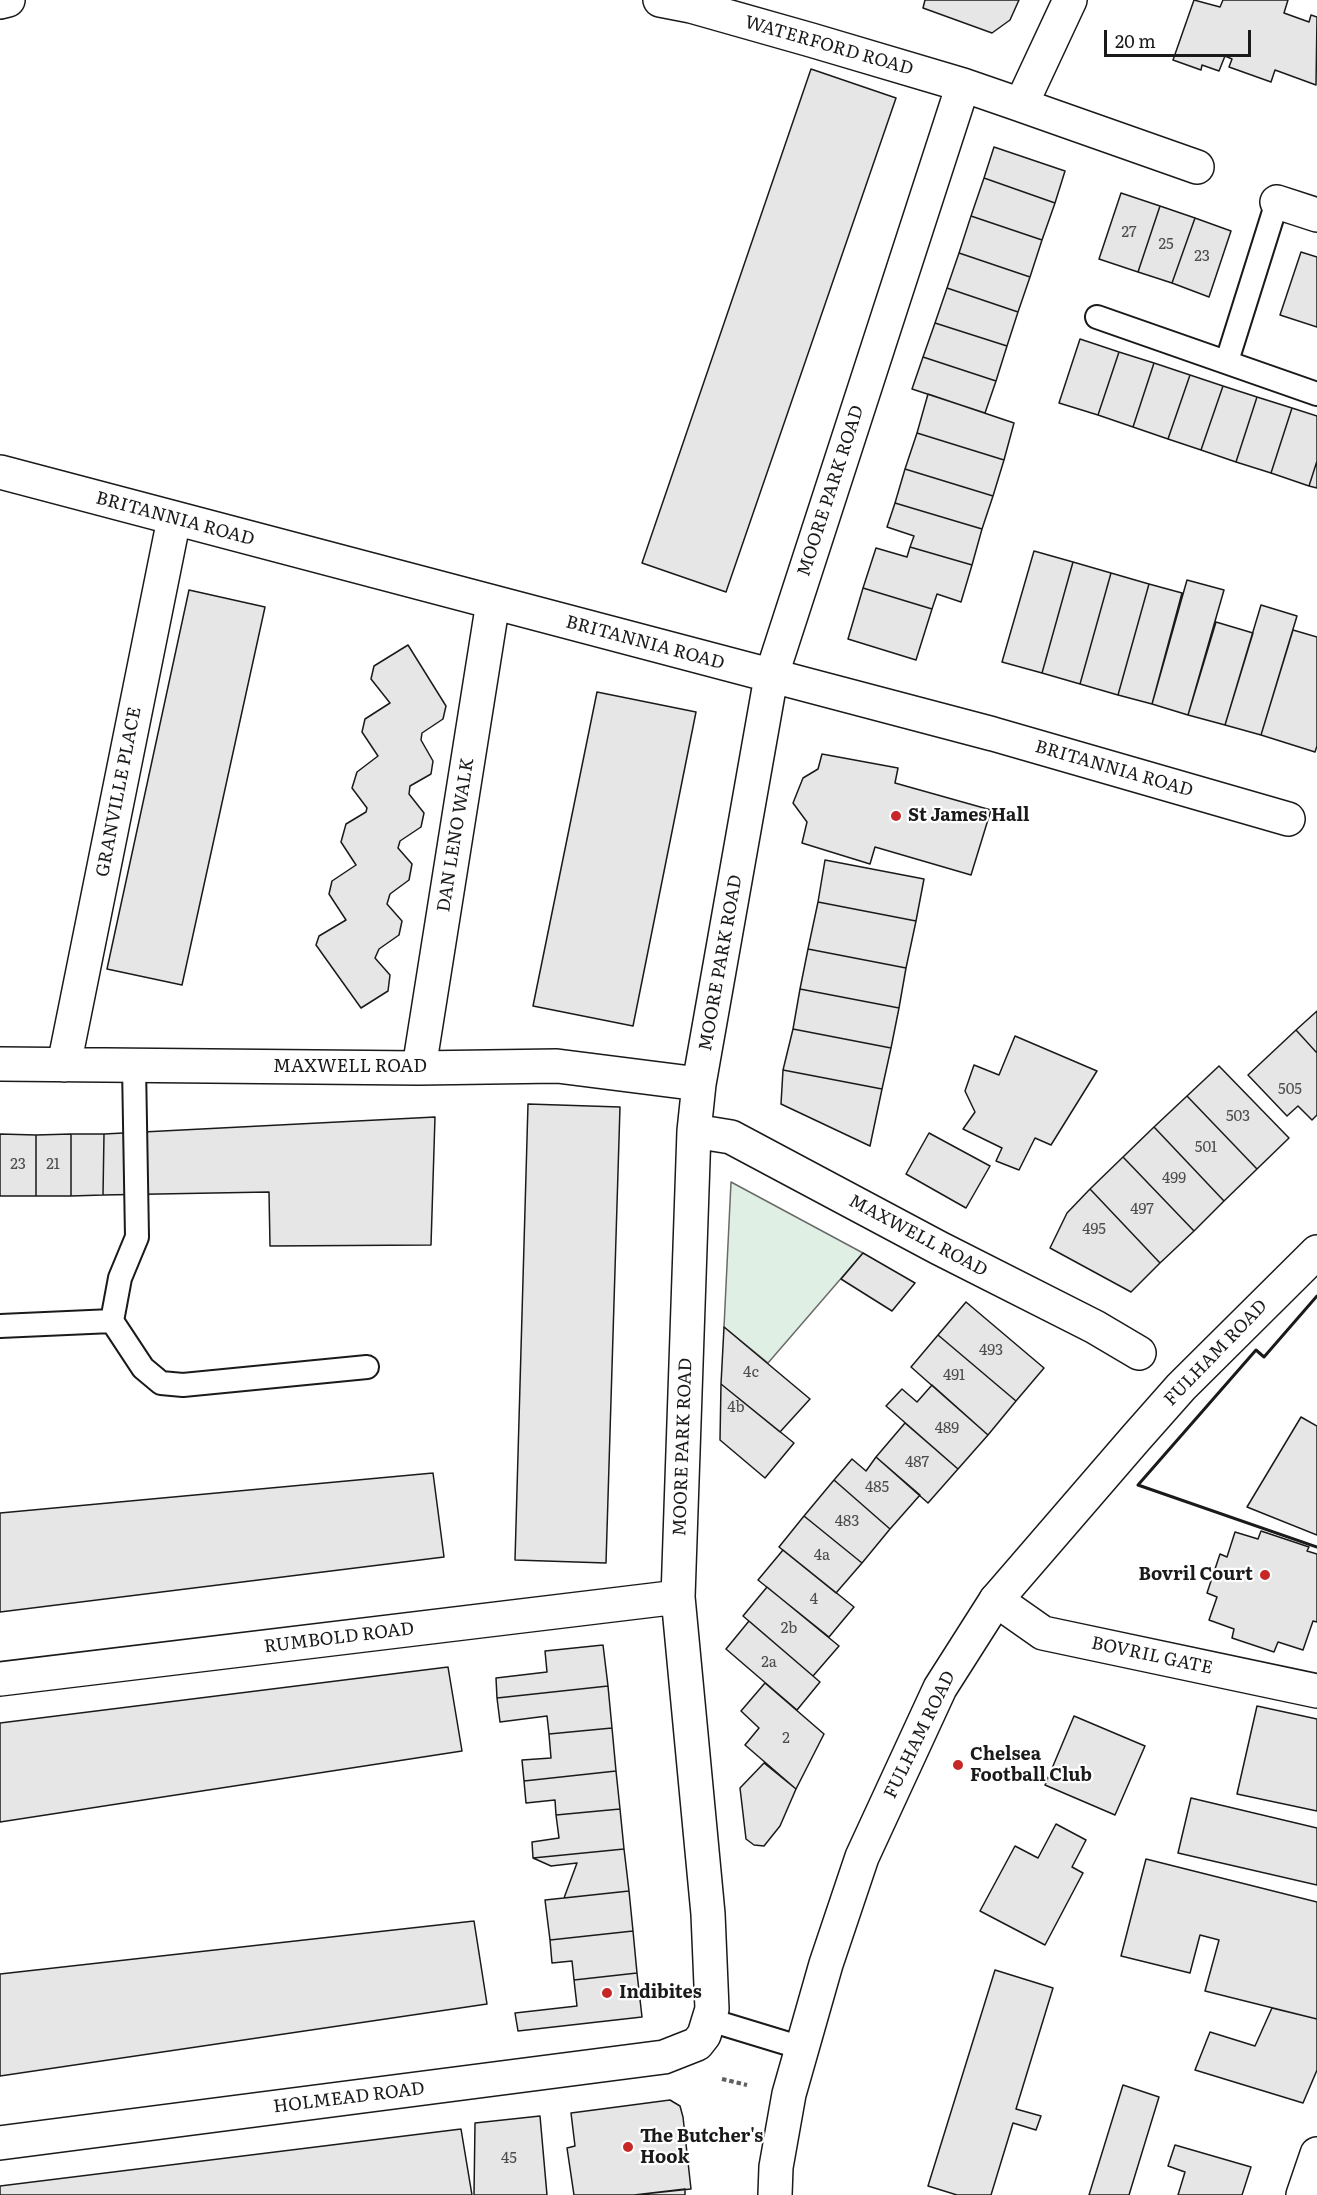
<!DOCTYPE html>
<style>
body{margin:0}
#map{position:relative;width:1317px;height:2195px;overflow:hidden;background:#fff;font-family:Literata,serif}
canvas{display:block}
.scale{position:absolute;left:1104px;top:30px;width:147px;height:27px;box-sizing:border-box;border:3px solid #1a1a1a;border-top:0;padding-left:8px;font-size:18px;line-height:21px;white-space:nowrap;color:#1a1a1a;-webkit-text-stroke:4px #fff;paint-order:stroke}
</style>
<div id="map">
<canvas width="1317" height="2195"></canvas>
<div class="scale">20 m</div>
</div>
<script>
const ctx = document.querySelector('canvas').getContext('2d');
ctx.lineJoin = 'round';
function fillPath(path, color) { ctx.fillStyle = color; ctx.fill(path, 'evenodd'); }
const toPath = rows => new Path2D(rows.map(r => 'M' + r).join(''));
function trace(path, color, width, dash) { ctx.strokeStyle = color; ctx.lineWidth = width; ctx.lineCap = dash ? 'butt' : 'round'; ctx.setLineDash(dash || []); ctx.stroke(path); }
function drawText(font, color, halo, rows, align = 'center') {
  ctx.font = font + ' Literata,serif'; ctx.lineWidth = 4.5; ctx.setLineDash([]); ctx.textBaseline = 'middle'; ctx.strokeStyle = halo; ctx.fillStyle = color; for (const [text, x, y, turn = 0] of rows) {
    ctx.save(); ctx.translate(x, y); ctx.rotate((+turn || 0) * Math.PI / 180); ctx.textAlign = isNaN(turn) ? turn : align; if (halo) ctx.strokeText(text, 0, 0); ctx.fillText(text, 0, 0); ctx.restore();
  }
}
const green = toPath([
 [731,1182,863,1253,768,1363,724,1327,731,1182]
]);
const building = toPath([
 [925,0,1019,0,1010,20,992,33,923,8,925,0],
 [1194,0,1220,7,1223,0,1288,0,1284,13,1309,22,1311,15,1317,17,1316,85,1275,70,1271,82,1229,67,1232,59,1225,56,1219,71,1202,65,1201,70,1173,60,1194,0],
 [811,69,896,98,726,592,642,563,811,69],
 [994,147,1065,171,1055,203,984,178,994,147],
 [984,178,1055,203,1042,240,971,216,984,178],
 [1121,193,1160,206,1138,272,1099,259,1121,193],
 [1160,206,1195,218,1172,283,1138,272,1160,206],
 [971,216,1042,240,1030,277,959,253,971,216],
 [1195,218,1231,231,1209,297,1172,283,1195,218],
 [1301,252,1317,257,1317,327,1280,315,1301,252],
 [959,253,1030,277,1018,312,947,288,959,253],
 [947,288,1018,312,1007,346,935,323,947,288],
 [935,323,1007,346,996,381,923,357,935,323],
 [1080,339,1119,352,1098,415,1059,403,1080,339],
 [1119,352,1154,363,1133,427,1098,415,1119,352],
 [923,357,996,381,985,413,912,389,923,357],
 [1154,363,1190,375,1168,439,1133,427,1154,363],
 [1190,375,1223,386,1201,450,1168,439,1190,375],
 [1223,386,1257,397,1236,462,1201,450,1223,386],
 [928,394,1014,423,1004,460,917,433,928,394],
 [1257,397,1292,408,1271,473,1236,462,1257,397],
 [1292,408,1317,416,1317,461,1309,486,1271,473,1292,408],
 [917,433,1004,460,993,496,905,469,917,433],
 [1317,461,1317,488,1309,486,1317,461],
 [905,469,993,496,982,529,895,503,905,469],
 [895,503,982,529,972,565,910,547,914,536,887,527,895,503],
 [910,547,972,565,961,602,937,594,932,609,863,588,876,548,907,557,910,547],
 [1034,551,1073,562,1042,673,1002,662,1034,551],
 [1073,562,1111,573,1080,684,1042,673,1073,562],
 [1111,573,1149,584,1118,695,1080,684,1111,573],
 [1187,580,1224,590,1188,715,1152,704,1187,580],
 [1149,584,1182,593,1152,704,1118,695,1149,584],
 [863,588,932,609,916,660,848,639,863,588],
 [189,590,265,607,182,985,107,969,189,590],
 [1261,605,1297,616,1261,735,1225,725,1261,605],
 [1216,622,1253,633,1225,725,1188,715,1216,622],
 [1293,630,1317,637,1317,746,1315,752,1261,735,1293,630],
 [408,645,446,706,443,719,422,733,421,740,433,761,431,774,410,786,409,794,424,813,421,827,400,841,398,848,412,864,409,880,390,894,387,904,402,921,399,935,379,949,375,958,390,975,388,991,361,1008,316,945,319,936,346,920,329,894,332,881,356,865,341,842,346,824,366,812,367,808,352,788,357,772,378,756,362,732,365,719,390,703,371,679,374,666,408,645],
 [597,692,696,712,633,1026,533,1006,597,692],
 [822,754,898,768,895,783,991,810,971,875,875,847,870,864,802,843,807,822,793,803,803,778,818,769,822,754],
 [825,860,924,879,916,921,818,902,825,860],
 [818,902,916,921,906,968,808,949,818,902],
 [808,949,906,968,899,1008,800,989,808,949],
 [800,989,899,1008,891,1048,793,1029,800,989],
 [1317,1011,1317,1053,1296,1030,1317,1011],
 [793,1029,891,1048,882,1089,783,1070,793,1029],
 [1296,1030,1317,1053,1317,1115,1312,1120,1298,1106,1287,1116,1248,1075,1296,1030],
 [1015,1036,1097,1071,1051,1145,1035,1138,1019,1170,996,1161,1002,1148,963,1129,975,1112,965,1091,974,1065,999,1075,1015,1036],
 [1219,1066,1289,1138,1257,1169,1187,1096,1219,1066],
 [783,1070,882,1089,870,1146,781,1104,783,1070],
 [1187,1096,1257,1169,1224,1201,1154,1127,1187,1096],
 [528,1104,620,1107,606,1563,515,1560,528,1104],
 [435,1117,431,1245,270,1246,269,1192,103,1195,104,1134,435,1117],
 [1154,1127,1224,1201,1194,1231,1123,1157,1154,1127],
 [929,1133,990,1166,966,1208,906,1174,929,1133],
 [0,1134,36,1135,36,1196,0,1196,0,1134],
 [71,1134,71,1196,36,1196,36,1135,71,1134],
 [71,1134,104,1134,103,1195,71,1196,71,1134],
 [1123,1157,1194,1231,1160,1263,1090,1189,1123,1157],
 [1090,1189,1160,1263,1131,1292,1050,1248,1067,1213,1090,1189],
 [863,1253,915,1283,892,1311,841,1279,863,1253],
 [966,1302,1044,1368,1016,1401,938,1335,966,1302],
 [724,1327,810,1399,780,1432,721,1384,724,1327],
 [938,1335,1016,1401,988,1435,911,1367,938,1335],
 [721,1384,794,1443,765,1478,720,1440,721,1384],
 [932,1385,988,1435,958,1469,886,1406,902,1389,917,1402,932,1385],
 [1301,1417,1317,1426,1317,1535,1247,1507,1301,1417],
 [905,1423,958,1469,928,1503,876,1457,905,1423],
 [876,1457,920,1495,890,1529,834,1480,852,1459,866,1471,876,1457],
 [433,1473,444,1557,0,1612,0,1513,433,1473],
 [834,1480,890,1529,862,1563,804,1516,834,1480],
 [804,1516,862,1563,836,1593,779,1547,804,1516],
 [1261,1531,1309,1547,1307,1551,1317,1554,1317,1622,1313,1621,1303,1650,1278,1642,1274,1652,1232,1638,1234,1629,1209,1620,1217,1597,1207,1593,1220,1554,1227,1557,1235,1532,1258,1539,1261,1531],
 [783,1550,854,1607,829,1637,758,1580,783,1550],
 [767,1587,839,1646,813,1676,743,1616,767,1587],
 [749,1621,820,1682,797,1710,726,1649,749,1621],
 [603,1645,608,1686,497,1698,496,1678,547,1672,545,1651,603,1645],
 [448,1667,462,1751,0,1822,0,1723,448,1667],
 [765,1683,824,1734,796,1789,745,1745,759,1728,741,1711,765,1683],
 [608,1686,612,1728,549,1734,547,1716,500,1722,497,1698,608,1686],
 [1257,1706,1317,1719,1317,1811,1237,1794,1257,1706],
 [1074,1716,1145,1746,1115,1815,1045,1785,1074,1716],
 [612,1728,616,1771,524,1781,522,1760,551,1758,549,1734,612,1728],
 [764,1763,796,1789,780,1826,764,1846,754,1845,746,1839,740,1788,764,1763],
 [616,1771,620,1809,556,1815,555,1800,526,1803,524,1781,616,1771],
 [1191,1798,1317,1828,1317,1885,1178,1853,1191,1798],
 [620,1809,624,1849,533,1858,532,1842,559,1838,556,1815,620,1809],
 [1056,1824,1086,1840,1072,1867,1083,1873,1045,1945,980,1911,1015,1846,1038,1858,1056,1824],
 [624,1849,629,1891,564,1898,577,1863,551,1866,533,1858,624,1849],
 [1146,1859,1317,1902,1317,2019,1205,1991,1219,1940,1200,1935,1190,1973,1121,1956,1146,1859],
 [629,1891,633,1931,550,1940,545,1900,629,1891],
 [474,1921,487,2004,0,2076,0,1974,474,1921],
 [633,1931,637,1973,574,1980,572,1961,552,1963,550,1940,633,1931],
 [995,1970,1053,1988,1016,2109,1041,2116,1036,2130,1013,2123,991,2195,957,2195,928,2186,995,1970],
 [637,1973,642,2017,518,2031,515,2013,577,2006,574,1980,637,1973],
 [1272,2008,1317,2019,1317,2070,1303,2103,1195,2070,1210,2032,1255,2046,1272,2008],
 [1123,2085,1159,2097,1129,2195,1089,2195,1123,2085],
 [670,2100,680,2106,683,2117,691,2189,634,2195,574,2195,567,2148,575,2146,571,2113,670,2100],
 [540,2116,547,2195,474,2195,475,2123,540,2116],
 [461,2129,472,2195,0,2195,0,2186,461,2129],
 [1175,2145,1251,2167,1242,2195,1178,2195,1185,2172,1168,2166,1175,2145],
 [685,2189,685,2195,634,2195,685,2189]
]);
const path = toPath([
 [722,2079,747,2085]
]);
const lane = toPath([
 [1097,317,1317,394],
 [1227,361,1277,202],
 [112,1321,120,1278,137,1237,134,1066],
 [0,1326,112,1321,143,1368,161,1383,183,1385,367,1367],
 [710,2020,802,2048]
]);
const street = toPath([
 [660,0,691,6,811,40,963,85],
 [0,2,8,0],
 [1021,105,1197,167],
 [1277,202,1317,215],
 [0,472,993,734,1288,819],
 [0,1064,419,1068,557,1066,699,1084],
 [64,1065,174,519],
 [419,1068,493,602],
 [694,1131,731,1137,939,1248,1095,1327,1139,1353],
 [996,1600,1043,1633,1317,1691],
 [0,1679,678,1597],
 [0,2143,664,2057,697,2044,704,2035,712,2009,708,1914,678,1597,694,1131,699,1084,771,677,963,85,1021,105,1070,0],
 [1303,2195,1317,2154]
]);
const primary = toPath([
 [775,2195,776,2167,789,2094,826,1964,862,1857,940,1688,996,1600,1135,1439,1181,1387,1317,1252]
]);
const wall = toPath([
 [1317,1296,1264,1357,1256,1350,1138,1485,1317,1547]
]);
const markers = [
 [896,816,6,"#c62828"],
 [1265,1575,6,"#c62828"],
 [958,1765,6,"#c62828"],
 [607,1993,6,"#c62828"],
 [628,2147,6,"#c62828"]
];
const numberNames = [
 ["27",1129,233],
 ["25",1166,245],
 ["23",1202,257],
 ["505",1290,1090],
 ["503",1238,1117],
 ["501",1206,1148],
 ["23",18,1165],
 ["21",53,1165],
 ["499",1174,1179],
 ["497",1142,1210],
 ["495",1094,1230],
 ["493",991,1351],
 ["4c",751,1373],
 ["491",954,1376],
 ["4b",736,1408],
 ["489",947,1429],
 ["487",917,1463],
 ["485",877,1488],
 ["483",847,1522],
 ["4a",822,1556],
 ["4",814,1600],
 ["2b",789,1629],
 ["2a",769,1663],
 ["2",786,1739],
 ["45",509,2159]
];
const streetNames = [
 ["WATERFORD ROAD",829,46,16],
 ["MOORE PARK ROAD",831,491,-72],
 ["BRITANNIA ROAD",175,519,15],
 ["BRITANNIA ROAD",645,643,15],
 ["BRITANNIA ROAD",1114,769,16],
 ["GRANVILLE PLACE",119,792,-79],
 ["DAN LENO WALK",456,835,-81],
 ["MOORE PARK ROAD",721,963,-80],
 ["MAXWELL ROAD",350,1067],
 ["MAXWELL ROAD",918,1236,28],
 ["FULHAM ROAD",1216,1353,-46],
 ["MOORE PARK ROAD",683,1447,-88],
 ["RUMBOLD ROAD",339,1638,-7],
 ["BOVRIL GATE",1152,1656,12],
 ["FULHAM ROAD",920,1735,-64],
 ["HOLMEAD ROAD",349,2098,-7]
];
const poiNames = [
 ["St James Hall",908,816],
 ["Bovril Court",1253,1575,"right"],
 ["Chelsea",970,1755],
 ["Football Club",970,1776],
 ["Indibites",619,1993],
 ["The Butcher's",640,2137],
 ["Hook",640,2158]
];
fillPath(green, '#e0efe3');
trace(green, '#6a6a6a', 1.5);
fillPath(building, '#e6e6e6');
trace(building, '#1a1a1a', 1.5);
trace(lane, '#1a1a1a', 26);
trace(street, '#1a1a1a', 36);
trace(primary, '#1a1a1a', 36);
trace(path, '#5f5f5f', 4, [4.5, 3]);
trace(lane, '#fff', 22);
trace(street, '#fff', 33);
trace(primary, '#fff', 33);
trace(wall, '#1a1a1a', 3);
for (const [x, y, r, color] of markers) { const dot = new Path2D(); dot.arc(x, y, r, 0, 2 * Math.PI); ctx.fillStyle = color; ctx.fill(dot); trace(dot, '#fff', 2); }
drawText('15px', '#4d4d4d', null, numberNames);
drawText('18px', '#1a1a1a', '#fff', streetNames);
drawText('bold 18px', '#1a1a1a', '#fff', poiNames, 'left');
</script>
